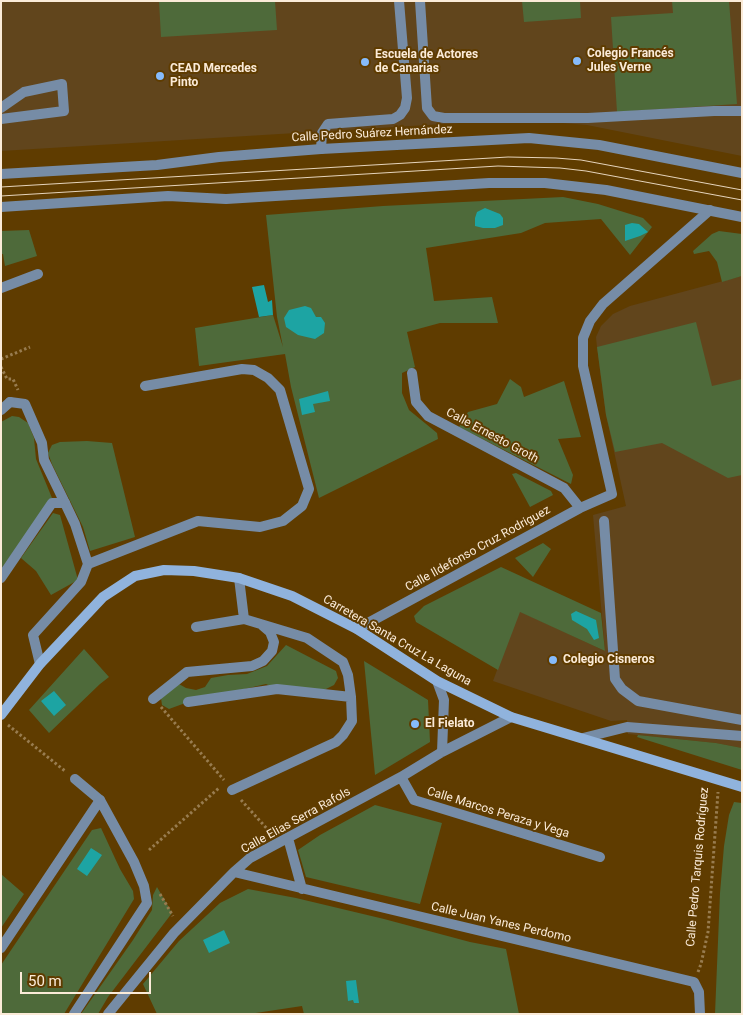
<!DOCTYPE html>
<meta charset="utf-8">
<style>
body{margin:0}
#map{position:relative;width:743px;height:1015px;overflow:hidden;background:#5f3c00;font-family:Roboto,sans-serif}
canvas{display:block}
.frame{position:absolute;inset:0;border:2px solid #fbebd8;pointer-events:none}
.scale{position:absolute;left:20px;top:972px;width:131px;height:22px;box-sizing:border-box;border:2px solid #fbebd8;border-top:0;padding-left:6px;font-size:15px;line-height:18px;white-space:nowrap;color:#fbebd8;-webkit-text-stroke:4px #5f3c00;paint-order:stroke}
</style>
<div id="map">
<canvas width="743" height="1015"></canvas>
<div class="frame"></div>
<div class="scale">50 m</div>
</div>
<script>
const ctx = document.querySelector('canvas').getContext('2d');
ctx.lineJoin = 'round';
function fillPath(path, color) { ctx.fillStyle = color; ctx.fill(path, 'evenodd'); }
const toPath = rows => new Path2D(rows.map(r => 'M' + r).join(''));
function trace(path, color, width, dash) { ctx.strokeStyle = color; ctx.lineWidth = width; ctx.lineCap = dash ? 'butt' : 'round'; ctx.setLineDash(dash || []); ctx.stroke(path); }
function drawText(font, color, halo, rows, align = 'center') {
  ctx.font = font + ' Roboto,sans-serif'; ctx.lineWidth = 4; ctx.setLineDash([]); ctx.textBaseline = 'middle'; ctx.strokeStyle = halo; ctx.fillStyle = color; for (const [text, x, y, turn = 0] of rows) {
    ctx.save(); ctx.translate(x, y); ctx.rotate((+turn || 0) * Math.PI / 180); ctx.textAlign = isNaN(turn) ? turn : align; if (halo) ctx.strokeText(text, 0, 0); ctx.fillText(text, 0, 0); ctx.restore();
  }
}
const built = toPath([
 [1,1,742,1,742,156,587,125,538,121,476,122,1,151],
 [742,276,742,748,716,743,628,734,627,720,611,721,493,681,519,611,605,651,593,515,626,506,606,415,597,347,596,337,601,326,613,314,630,306]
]);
const green = toPath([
 [159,1,275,1,277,30,161,37],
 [522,1,580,1,581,18,524,22],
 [672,1,729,1,737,104,617,112,611,17,673,13],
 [563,197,598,204,643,218,652,227,630,255,601,219,545,223,521,233,426,248,434,301,492,297,498,323,440,323,407,332,415,367,402,373,402,393,409,410,437,433,438,439,319,498,291,387,285,354,199,366,195,328,273,315,283,347,277,317,266,215,383,206],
 [29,230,37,256,5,266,3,254,1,254,1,231],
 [719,231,742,234,742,276,722,282,717,262,709,251,694,254,693,251,712,234],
 [696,322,712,386,742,379,742,475,728,478,662,443,615,452,606,415,597,347],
 [510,379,521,387,524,397,564,381,581,437,558,439,573,475,571,484,459,427,468,412,497,404],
 [12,416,19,417,28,423,34,438,36,459,52,498,1,569,1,422],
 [87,441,112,443,135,537,90,551,83,527,52,464,48,453,52,445,60,442],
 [516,473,551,491,553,495,530,507,512,474],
 [53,513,60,515,78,580,51,595,36,571,21,558],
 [543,543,551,549,533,577,515,558],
 [501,567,601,613,605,651,520,612,498,670,416,622,414,616,424,606],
 [286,645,336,671,338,678,334,685,326,689,277,689,266,684,188,702,169,709,162,705,161,698,179,684,186,688,196,690,205,687,211,678,228,675,247,674,267,666],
 [84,649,109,677,100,684,49,733,29,710],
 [364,661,428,700,430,742,375,775],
 [638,735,716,743,742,748,742,770,637,737],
 [734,802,742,803,742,1014,715,1014,720,893,724,846,729,815],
 [375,805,442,823,420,904,306,877,298,850,320,835],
 [101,828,120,869,133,891,134,899,64,1014,1,1014,1,965,92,830],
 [1,874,24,894,1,928],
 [157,887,172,913,108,997,98,1014,81,1014,133,940,152,910,153,895],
 [248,889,296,898,384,919,470,942,506,949,519,1014,304,1014,302,1006,249,1014,157,1014,143,984,179,941,220,903]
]);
const water = toPath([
 [485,208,500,214,503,218,503,225,495,228,483,228,475,226,475,218,477,212],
 [632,223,639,224,648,232,640,236,625,241,625,225],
 [264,285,268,302,272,300,273,315,259,317,252,287],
 [305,306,311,308,316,317,321,317,325,323,324,333,315,339,298,335,286,327,284,318,289,310],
 [328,391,330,401,313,404,315,412,302,415,299,399],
 [576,611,596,620,599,638,594,640,587,629,572,620,571,614],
 [54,691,66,705,54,716,41,701],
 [91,848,102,855,87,876,77,869],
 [224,930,230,943,209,953,203,940],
 [356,980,359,1003,354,1003,353,1000,348,1001,346,981]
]);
const path = toPath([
 [1,359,30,347],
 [1,367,7,379,13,379,18,390],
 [161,707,224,780],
 [8,725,65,771],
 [241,800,270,832],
 [149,850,219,788],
 [160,894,173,916],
 [698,972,701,964,708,932,718,792]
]);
const service = toPath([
 [420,1,427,108,433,116,444,118,588,118,714,111,742,111],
 [1,108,24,92,62,84,64,111,1,119],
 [321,149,322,133,328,124,393,119,400,115,405,108,407,98,399,1],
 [604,521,615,679,622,689,638,701,742,720],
 [1,578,52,503,65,503,44,460,42,443,25,404,10,402],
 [239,578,244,619],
 [196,627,244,619,307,638,343,662,348,675,351,697],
 [153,699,187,672,252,666,263,661,272,651,274,642,270,632,263,626],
 [188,702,277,689,351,697,352,721,343,735,336,742,232,790],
 [583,738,627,727,742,736],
 [75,779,100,800]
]);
const minor = toPath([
 [1,288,38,274],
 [412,373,416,402,428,416,564,488,580,508],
 [1,410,10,402],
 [88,564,198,521,260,527,283,521,302,506,309,489,280,390,268,378,254,370,242,369,145,386],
 [357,629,580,508,612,494,583,366,583,338,590,321,603,304,710,210],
 [40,664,33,635,81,582,88,564,75,524,65,503],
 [437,681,444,700,442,752],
 [401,777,414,800,600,857],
 [288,838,302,889],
 [234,872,694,982,699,992,700,1014],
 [1,948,100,800,134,862,144,886,147,903,74,1014],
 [108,1014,174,933,234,872,250,858,401,777,442,752,511,717]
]);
const tertiary = toPath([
 [1,174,157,165,219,157,321,149,529,138,599,145,742,173],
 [1,207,168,196,226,199,489,183,545,183,606,190,742,217]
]);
const secondary = toPath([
 [1,715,40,664,103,597,135,576,164,570,194,571,239,578,292,596,357,629,437,681,511,717,742,787]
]);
const tram = toPath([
 [1,187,508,157,556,158,581,160,742,190],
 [1,196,498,166,560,168,586,171,742,200]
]);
const markers = [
 [577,61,5,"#86bbfb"],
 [365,62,5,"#86bbfb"],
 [160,76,5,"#86bbfb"],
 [553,660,5,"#86bbfb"],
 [415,724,5,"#86bbfb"]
];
const poiNames = [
 ["Colegio Francés",587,54],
 ["Jules Verne",587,68],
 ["Escuela de Actores",375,55],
 ["de Canarias",375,69],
 ["CEAD Mercedes",170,69],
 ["Pinto",170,83],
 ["Colegio Cisneros",563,660],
 ["El Fielato",425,724]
];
const streetNames = [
 ["Calle Pedro Suárez Hernández",372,134,-3],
 ["Calle Ernesto Groth",492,436,28],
 ["Calle Ildefonso Cruz Rodriguez",478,549,-29],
 ["Carretera Santa Cruz La Laguna",397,641,30],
 ["Calle Marcos Peraza y Vega",498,813,17],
 ["Calle Elias Serra Rafols",296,821,-29],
 ["Calle Pedro Tarquis Rodríguez",698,867,-85],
 ["Calle Juan Yanes Perdomo",501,923,13]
];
fillPath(built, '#61451c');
fillPath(green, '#4e6a3a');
fillPath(water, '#1da4a3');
trace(path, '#987c4f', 3, [2.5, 2.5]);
trace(service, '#768ca6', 10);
trace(minor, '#768ca6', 10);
trace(tertiary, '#768ca6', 10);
trace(secondary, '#90b3dd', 10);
trace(tram, '#e6d4bb', 1);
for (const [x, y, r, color] of markers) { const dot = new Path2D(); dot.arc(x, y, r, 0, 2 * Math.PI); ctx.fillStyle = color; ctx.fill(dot); trace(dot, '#5f3c00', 2); }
drawText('bold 12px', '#fbebd8', '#5f3c00', poiNames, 'left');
drawText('12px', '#fbebd8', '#5f3c00', streetNames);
</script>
